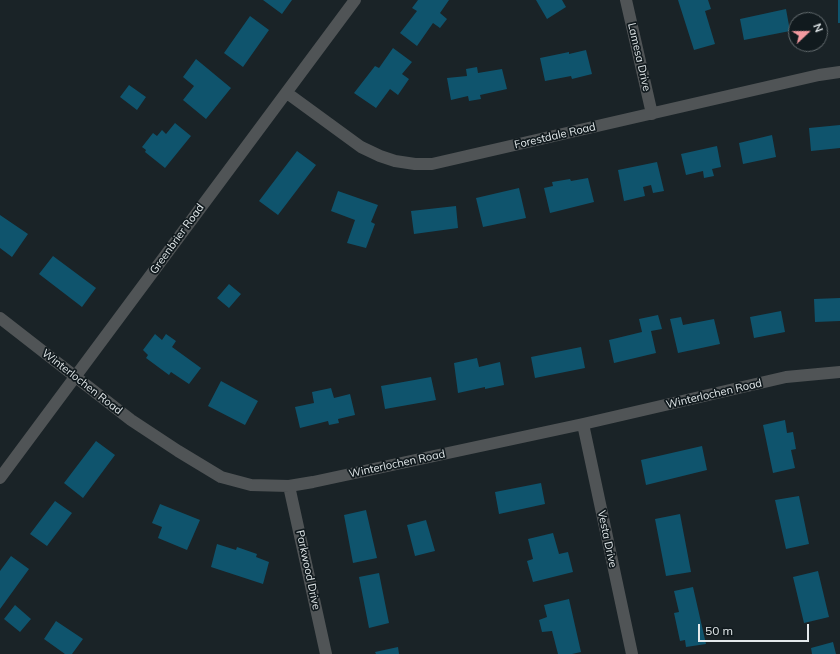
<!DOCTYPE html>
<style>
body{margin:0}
#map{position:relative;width:840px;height:654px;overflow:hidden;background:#1a2327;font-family:Mulish,sans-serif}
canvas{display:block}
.north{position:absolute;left:788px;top:12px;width:40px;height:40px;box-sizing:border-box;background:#111a1e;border:1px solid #656d70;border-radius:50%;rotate:68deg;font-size:11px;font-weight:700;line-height:16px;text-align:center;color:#e3e9eb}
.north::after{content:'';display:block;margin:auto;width:14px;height:18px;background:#f49aa0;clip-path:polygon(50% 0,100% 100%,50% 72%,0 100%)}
.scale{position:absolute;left:698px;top:624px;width:111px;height:18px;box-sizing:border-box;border:2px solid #e3e9eb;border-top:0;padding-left:5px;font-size:12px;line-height:14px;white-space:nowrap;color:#e3e9eb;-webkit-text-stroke:3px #111a1e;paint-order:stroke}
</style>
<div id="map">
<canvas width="840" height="654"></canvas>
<div class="north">N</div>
<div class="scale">50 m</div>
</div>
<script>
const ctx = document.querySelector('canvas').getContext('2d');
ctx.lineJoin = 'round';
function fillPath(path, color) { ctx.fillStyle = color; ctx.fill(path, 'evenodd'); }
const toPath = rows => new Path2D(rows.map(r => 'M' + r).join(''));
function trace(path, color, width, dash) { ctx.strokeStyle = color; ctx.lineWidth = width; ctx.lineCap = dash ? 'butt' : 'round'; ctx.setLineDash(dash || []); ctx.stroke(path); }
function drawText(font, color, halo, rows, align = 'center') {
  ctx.font = font + ' Mulish,sans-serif'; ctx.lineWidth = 3.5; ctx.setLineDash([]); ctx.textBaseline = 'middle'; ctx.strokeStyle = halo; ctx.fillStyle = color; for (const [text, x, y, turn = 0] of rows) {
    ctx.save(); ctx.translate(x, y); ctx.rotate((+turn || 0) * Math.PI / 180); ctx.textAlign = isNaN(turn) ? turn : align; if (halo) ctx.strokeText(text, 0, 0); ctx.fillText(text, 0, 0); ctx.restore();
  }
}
const building = toPath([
 [263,0,292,0,282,14],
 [418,0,449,0,440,13,447,19,440,28,433,23,417,46,400,33,417,11,412,8],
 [536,0,562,0,566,7,547,19],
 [678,0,708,0,711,9,705,11,715,44,694,50],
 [838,0,840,0,840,23,838,23],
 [786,9,790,31,744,40,740,19],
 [250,16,269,30,243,67,224,53],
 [393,48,412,62,402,74,409,79,398,95,390,89,376,108,354,93,375,66,379,68],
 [586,50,592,74,572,79,571,76,545,81,540,58,569,52,569,54],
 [196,59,231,88,206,119,183,100,194,86,183,77],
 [477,67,478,73,502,69,507,89,480,95,481,99,469,101,468,96,451,100,447,78,467,76,466,69],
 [129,85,146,97,137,110,120,97],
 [175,123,191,136,165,168,145,152,146,150,142,147,153,133,157,136,162,130,166,134],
 [840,125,840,148,811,151,809,128],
 [772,135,776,157,743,164,739,143],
 [717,146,721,167,712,169,714,176,704,178,703,171,686,175,681,154],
 [297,151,316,165,278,215,259,201],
 [657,162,664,191,653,193,651,185,643,187,645,196,624,201,618,170],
 [588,178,594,202,550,213,544,188,553,186,552,182,570,179,571,181],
 [519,188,526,218,483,227,476,198],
 [338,191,378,205,371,222,375,224,366,248,347,243,355,220,331,211],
 [456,206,458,228,414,234,411,211],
 [0,215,28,234,12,257,0,248],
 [53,256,96,288,82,307,39,274],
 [229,284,241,294,229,308,217,298],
 [840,298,840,321,815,322,814,299],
 [781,311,785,332,754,338,750,317],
 [658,315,662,329,651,331,656,353,614,363,609,340,642,332,639,319],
 [681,317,683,325,714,319,720,344,678,353,670,319],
 [155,334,162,340,166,334,176,341,172,347,201,368,189,384,171,372,169,375,146,358,148,355,143,350],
 [581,347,585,368,535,378,531,357],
 [477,358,479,367,500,362,504,385,485,389,485,387,458,393,454,363],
 [431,377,436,400,385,409,381,386],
 [221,381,258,401,245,425,208,406],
 [331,388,334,398,350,394,355,415,338,419,339,423,329,425,328,421,300,428,295,407,314,403,312,392],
 [785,420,787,433,793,432,796,449,791,450,795,468,773,473,763,425],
 [96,441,115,455,83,498,64,483],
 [702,446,707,470,646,485,641,460],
 [541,483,545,504,499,514,495,492],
 [799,496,809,544,786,549,775,500],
 [55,501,72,513,47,546,30,534],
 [160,504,200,520,187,550,158,538,162,527,152,523],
 [366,510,377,558,353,563,344,515],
 [680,514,691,572,666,576,655,519],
 [426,520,435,551,415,556,407,525],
 [553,533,559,554,568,552,573,572,533,582,527,561,533,559,528,539],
 [217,544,236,550,237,547,257,554,256,557,269,562,263,584,211,567],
 [11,556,29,569,0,609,0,571],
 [818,571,829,617,804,623,793,577],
 [379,573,389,623,369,628,359,577],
 [693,587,706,644,686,647,685,640,680,641,674,613,679,612,674,591],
 [569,599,581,652,572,654,558,654,552,631,542,632,539,620,547,617,544,605],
 [15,605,31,619,20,632,4,619],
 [56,621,83,639,72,654,65,654,44,639],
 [833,642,836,654,812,654,811,648],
 [398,647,399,654,376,654,375,652]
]);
const minor = toPath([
 [626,0,652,114],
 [287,93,361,147,380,156,395,161,415,164,432,164,819,75,840,72],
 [0,318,131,420,178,451,221,477,251,485,289,486,313,482,583,424,786,377,840,372],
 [583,424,632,654],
 [0,478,355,0],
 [289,486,326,654]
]);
const streetNames = [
 ["Lamesa Drive",639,57,77],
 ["Forestdale Road",555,136,-13],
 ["Greenbrier Road",177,239,-54],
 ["Winterlochen Road",82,382,38],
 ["Winterlochen Road",714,394,-13],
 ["Winterlochen Road",397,464,-12],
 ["Vesta Drive",607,539,78],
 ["Parkwood Drive",308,570,78]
];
fillPath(building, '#0f546d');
trace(minor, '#505456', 12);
drawText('11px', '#e3e9eb', '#111a1e', streetNames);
</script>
